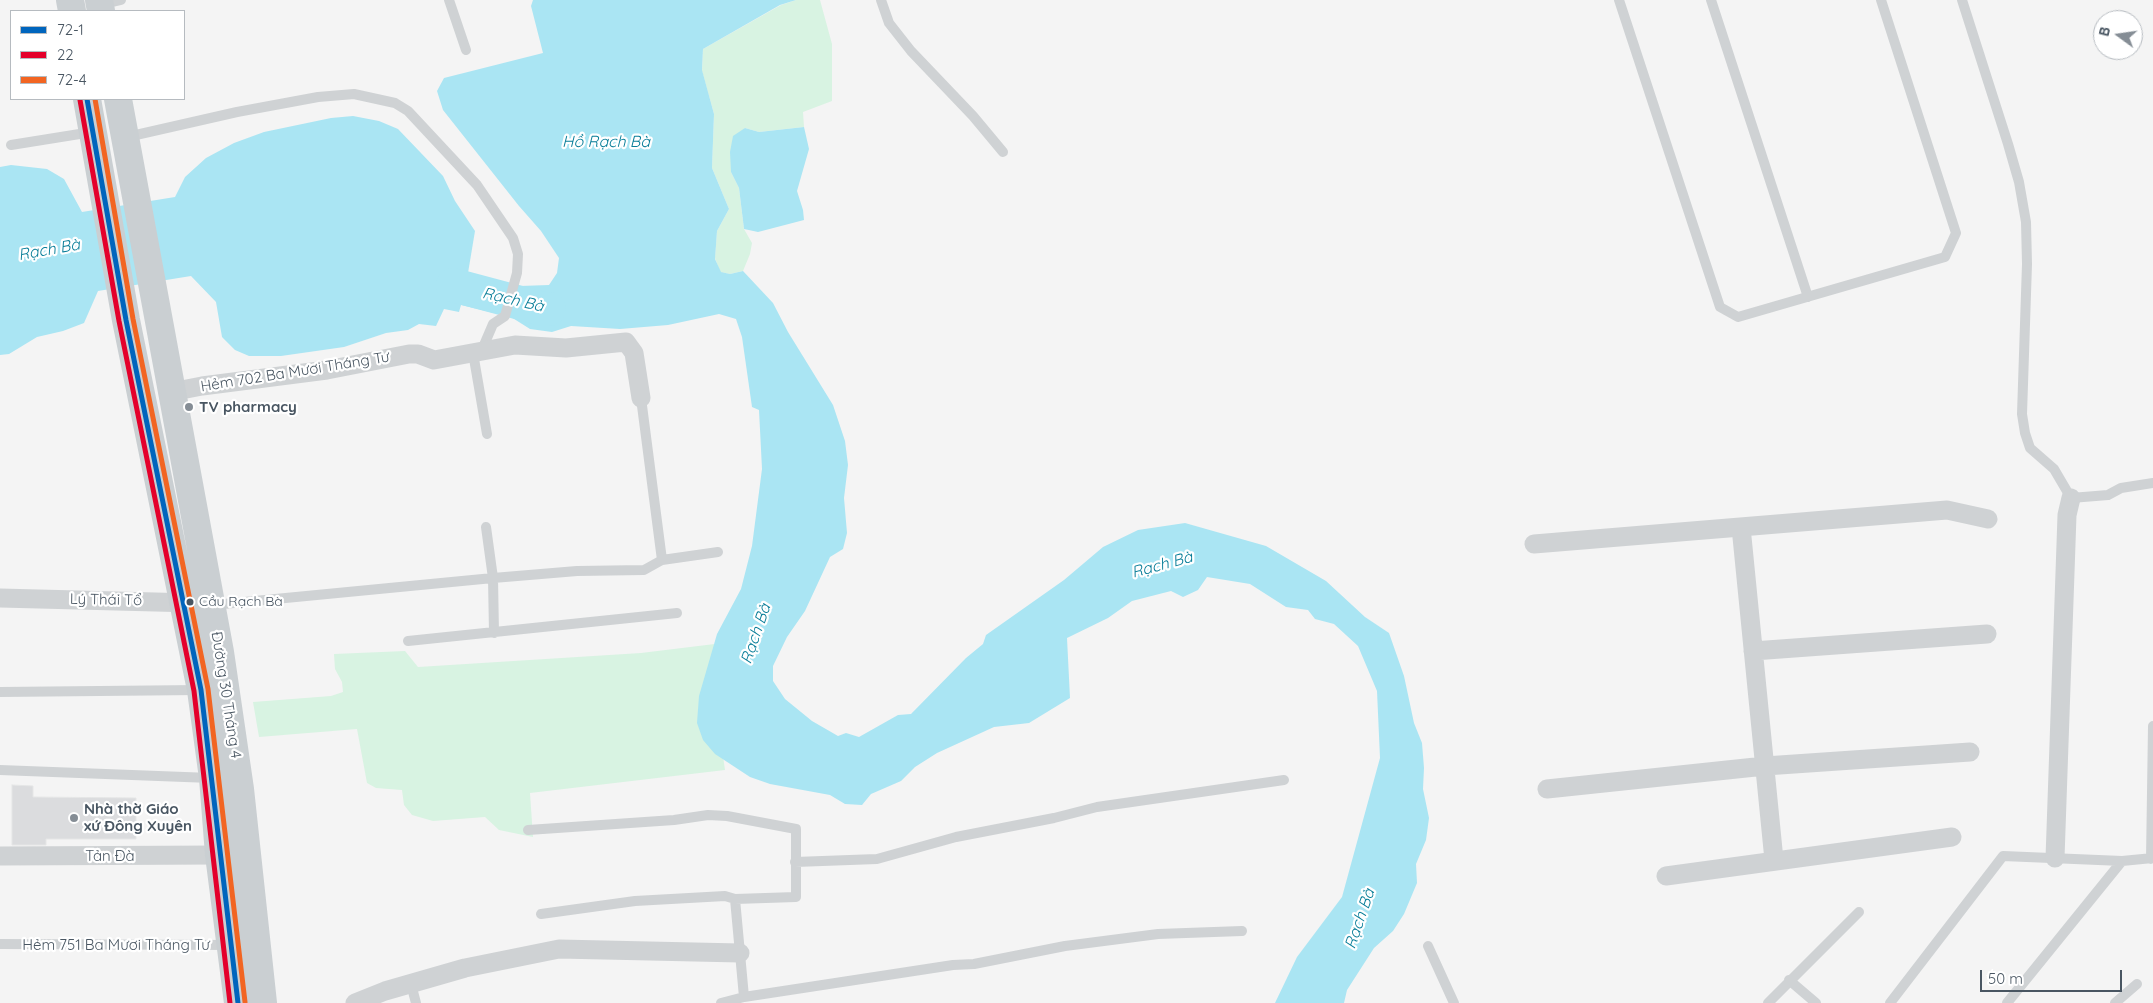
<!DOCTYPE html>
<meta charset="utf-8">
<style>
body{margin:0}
#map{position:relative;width:2153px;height:1003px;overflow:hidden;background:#f4f4f4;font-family:Quicksand,sans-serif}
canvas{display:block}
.legend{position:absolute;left:10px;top:10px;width:175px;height:90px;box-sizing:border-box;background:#fff;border:1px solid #b6bbc0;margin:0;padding:6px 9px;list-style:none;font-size:15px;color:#495662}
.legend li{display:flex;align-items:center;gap:10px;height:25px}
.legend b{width:25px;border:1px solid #b6bbc0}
.north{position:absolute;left:2093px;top:10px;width:50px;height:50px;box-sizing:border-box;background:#fff;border:1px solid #b6bbc0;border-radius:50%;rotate:284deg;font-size:14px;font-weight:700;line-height:20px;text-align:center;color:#495662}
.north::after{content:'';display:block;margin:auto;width:18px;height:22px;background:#858d95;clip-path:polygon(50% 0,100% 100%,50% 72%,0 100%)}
.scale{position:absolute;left:1980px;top:970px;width:142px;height:22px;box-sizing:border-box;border:2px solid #495662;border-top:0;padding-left:6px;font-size:15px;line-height:18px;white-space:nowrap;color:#495662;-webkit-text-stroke:4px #fff;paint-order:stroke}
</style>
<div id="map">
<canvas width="2153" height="1003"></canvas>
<ul class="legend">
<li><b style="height:6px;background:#0065bd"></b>72-1</li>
<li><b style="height:6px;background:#e4002b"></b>22</li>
<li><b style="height:6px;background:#f26522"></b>72-4</li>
</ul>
<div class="north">B</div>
<div class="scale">50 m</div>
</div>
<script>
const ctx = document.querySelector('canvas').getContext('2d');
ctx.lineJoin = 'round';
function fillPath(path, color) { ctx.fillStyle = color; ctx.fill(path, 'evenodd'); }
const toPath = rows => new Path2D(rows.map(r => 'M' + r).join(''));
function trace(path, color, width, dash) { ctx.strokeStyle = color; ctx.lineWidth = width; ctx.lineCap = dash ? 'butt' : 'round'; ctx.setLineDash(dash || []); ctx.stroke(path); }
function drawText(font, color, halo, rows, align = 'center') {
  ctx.font = font + ' Quicksand,sans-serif'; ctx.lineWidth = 4.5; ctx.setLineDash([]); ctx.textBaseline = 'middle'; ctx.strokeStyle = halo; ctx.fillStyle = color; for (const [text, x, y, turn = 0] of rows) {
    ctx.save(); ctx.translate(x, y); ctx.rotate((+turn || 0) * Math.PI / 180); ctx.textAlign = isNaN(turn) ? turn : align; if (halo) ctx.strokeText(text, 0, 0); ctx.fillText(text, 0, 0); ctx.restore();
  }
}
const green = toPath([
 [796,0,820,0,832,44,832,101,803,112,804,127,759,132,745,128,731,172,739,188,744,229,752,243,750,254,743,271,730,274,720,272,715,258,717,231,729,209,712,168,714,114,702,71,703,49,781,5],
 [731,642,719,728,725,770,530,793,533,837,499,830,485,817,433,821,412,815,404,805,402,790,376,788,367,783,357,729,259,737,253,702,331,696,343,692,342,682,335,669,334,654,405,651,418,667,641,653]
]);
const water = toPath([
 [533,0,796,0,780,5,703,49,702,70,714,114,712,168,729,209,717,231,715,259,721,272,730,274,743,271,773,303,788,332,833,405,845,441,848,465,844,498,847,533,843,549,830,557,805,611,787,637,773,666,773,681,785,699,812,721,838,736,846,733,859,737,898,715,911,714,966,658,983,644,986,635,1064,580,1103,547,1138,530,1185,523,1266,546,1326,581,1365,617,1389,633,1404,676,1414,723,1422,743,1424,768,1423,789,1429,818,1426,840,1416,864,1417,883,1404,914,1393,931,1374,948,1347,990,1344,1003,1275,1003,1297,957,1342,897,1380,758,1377,691,1358,646,1334,624,1315,619,1308,610,1286,607,1250,584,1207,577,1198,590,1183,597,1171,591,1132,601,1108,618,1067,638,1070,698,1029,723,994,727,937,753,915,767,901,781,871,794,862,805,845,804,830,795,770,784,750,777,715,754,703,740,697,723,699,696,717,634,741,589,752,546,762,469,759,410,752,407,742,337,736,319,719,314,668,325,620,329,571,326,552,332,530,329,511,317,520,286,549,285,557,273,559,258,541,231,519,206,443,110,437,91,444,78,543,53,531,6],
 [353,116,379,121,398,129,443,176,455,201,475,231,467,279,501,288,494,313,461,305,459,312,444,309,436,326,419,324,408,330,386,333,344,347,281,356,249,356,235,350,222,337,216,302,191,276,98,291,84,323,63,331,37,337,9,354,0,355,0,167,11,165,47,169,64,179,82,212,175,197,185,177,206,158,234,143,264,132,331,118],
 [804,127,809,149,797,191,803,210,804,220,758,232,744,229,739,188,731,172,730,152,733,136,745,128,759,132]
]);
const river = toPath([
 [453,285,543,309,549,309]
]);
const building = toPath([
 [12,785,33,786,33,797,136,798,136,839,46,839,46,845,12,845,12,785]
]);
const service = toPath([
 [449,0,466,50],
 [881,0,889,23,911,51,973,116,1003,152],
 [1619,0,1720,307,1738,317,1945,257,1956,233,1881,0],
 [1711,0,1808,297],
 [1962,0,2008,144,2019,182,2026,222,2027,264,2022,414,2025,433,2030,448,2054,469,2071,498,2108,495,2121,488,2153,483],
 [100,5,121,0],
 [127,137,237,112,318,97,354,94,395,103,408,111,477,185,513,238,518,254,517,273,505,316,493,324,481,352],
 [11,145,92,132],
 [473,353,487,434],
 [641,398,662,560],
 [486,527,493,578,494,633],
 [213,605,493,578,577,571,644,570,662,560,718,552],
 [408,641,677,613],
 [0,692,199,690],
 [0,770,211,778],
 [528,830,674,820,708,815,727,816,796,829,796,897,735,899,725,896,635,901,541,914],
 [2151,859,2153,726],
 [795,862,877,859,956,837,1054,818,1097,807,1284,780],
 [735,899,744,997],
 [0,944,229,945],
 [1428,946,1454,1003],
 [1789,980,1816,1003],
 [411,984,416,1003],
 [721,1003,744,997,953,965,974,964,1065,946,1158,934,1242,931],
 [1768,1003,1859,912],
 [1890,1003,2003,856,2122,861,2153,858],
 [2007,1003,2122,861],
 [2115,1003,2137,984]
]);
const minor = toPath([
 [171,392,202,386,327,370,409,354,418,354,434,360,515,345,566,348,626,342,634,353,641,398],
 [1741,527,1774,860],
 [1534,544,1947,510,1988,519],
 [0,598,194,603],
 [1753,651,1987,634],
 [1547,789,1765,766,1970,752],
 [0,856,219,855],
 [2055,858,2066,544,2067,515,2071,498],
 [1666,876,1952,837],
 [355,1003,385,991,465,968,559,949,740,953]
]);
const primary = toPath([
 [70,0,72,11],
 [99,0,101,11],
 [87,99,126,320,201,690,213,778,219,855,238,1003],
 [118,99,220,652,240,789,263,1003]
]);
const bus1 = toPath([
 [87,99,126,320,201,690,238,1003]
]);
const bus2 = toPath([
 [80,100,119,321,194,691,230,1003]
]);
const bus3 = toPath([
 [95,99,133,319,208,689,245,1002]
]);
const markers = [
 [189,407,5,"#858d95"],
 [190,602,4.5,"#495662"],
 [74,818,5,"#858d95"]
];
const busNames = [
 ["Cầu Rạch Bà",199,602]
];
const streetNames = [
 ["Hẻm 702 Ba Mươi Tháng Tư",295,372,-9],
 ["Lý Thái Tổ",106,600,1],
 ["Đường 30 Tháng 4",226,695,81],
 ["Tản Đà",110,856],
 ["Hẻm 751 Ba Mươi Tháng Tư",116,945]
];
const poiNames = [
 ["TV pharmacy",199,407],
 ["Nhà thờ Giáo",84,809],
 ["xứ Đông Xuyên",84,826]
];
const waterNames = [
 ["Hồ Rạch Bà",606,142],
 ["Rạch Bà",49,250,-10],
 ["Rạch Bà",513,300,13],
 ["Rạch Bà",1162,565,-15],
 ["Rạch Bà",756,634,-71],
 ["Rạch Bà",1360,919,-71]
];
fillPath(green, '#d8f3e2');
fillPath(water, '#aae5f3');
trace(river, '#aae5f3', 34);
fillPath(building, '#dbdcde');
trace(building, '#e5e6e6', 1);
trace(service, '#cfd2d4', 10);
trace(minor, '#cfd2d4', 19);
trace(primary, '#cacfd2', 28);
trace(bus1, '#0065bd', 5);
trace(bus2, '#e4002b', 5);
trace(bus3, '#f26522', 5);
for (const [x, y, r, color] of markers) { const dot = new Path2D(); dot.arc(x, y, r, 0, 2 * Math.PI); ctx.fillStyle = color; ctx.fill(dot); trace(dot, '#fff', 2); }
drawText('14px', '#495662', '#fff', busNames, 'left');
drawText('15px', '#495662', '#fff', streetNames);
drawText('bold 15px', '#495662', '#fff', poiNames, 'left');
drawText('italic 16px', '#077d98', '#fff', waterNames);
</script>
